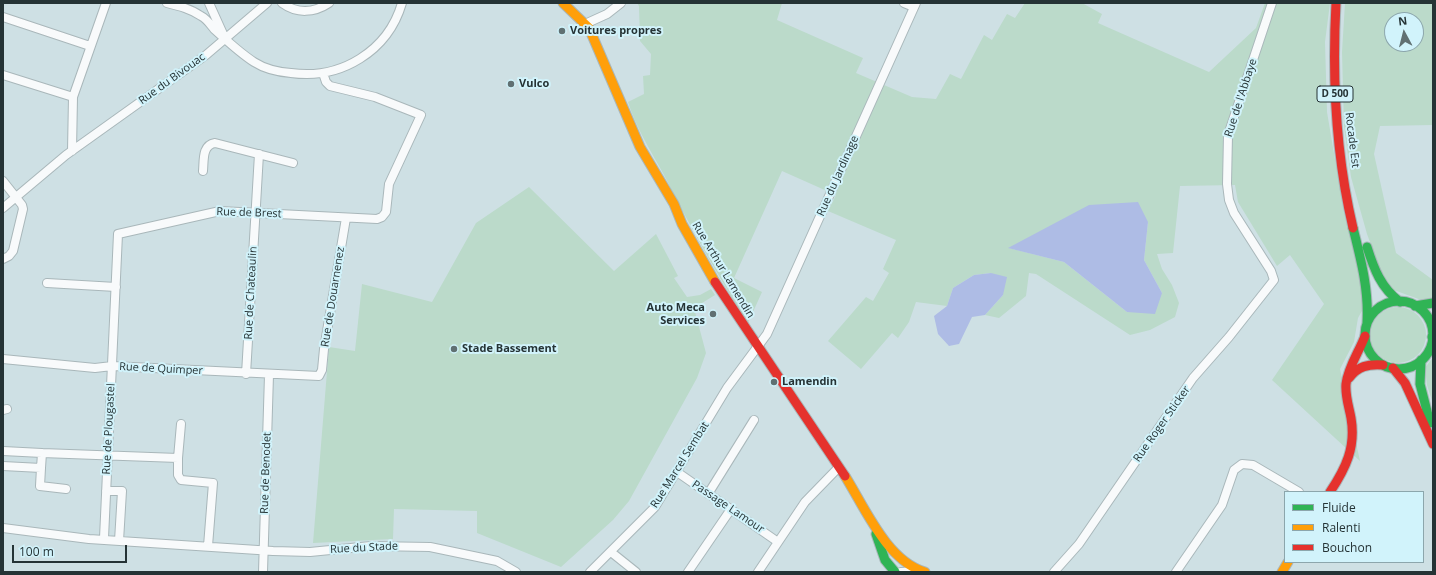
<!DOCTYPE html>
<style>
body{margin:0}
#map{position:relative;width:1436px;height:575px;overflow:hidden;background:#cee0e4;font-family:"Open Sans",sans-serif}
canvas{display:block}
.frame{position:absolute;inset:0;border:4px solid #253335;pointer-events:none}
.legend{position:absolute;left:1284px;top:491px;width:140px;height:72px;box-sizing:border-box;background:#d1f3fb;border:1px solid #8ca6ac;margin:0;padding:5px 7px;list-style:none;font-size:12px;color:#253335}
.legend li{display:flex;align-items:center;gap:8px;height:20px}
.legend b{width:20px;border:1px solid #8ca6ac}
.north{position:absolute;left:1384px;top:12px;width:40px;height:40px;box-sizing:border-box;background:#d1f3fb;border:1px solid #8ca6ac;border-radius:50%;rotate:353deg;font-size:11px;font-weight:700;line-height:16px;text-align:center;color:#253335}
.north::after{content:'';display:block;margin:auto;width:14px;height:18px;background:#607072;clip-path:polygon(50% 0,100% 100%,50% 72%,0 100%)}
.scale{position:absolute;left:12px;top:545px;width:115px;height:18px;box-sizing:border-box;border:2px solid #253335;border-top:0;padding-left:5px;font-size:12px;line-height:14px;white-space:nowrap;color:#253335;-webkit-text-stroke:3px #d1f3fb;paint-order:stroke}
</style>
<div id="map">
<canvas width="1436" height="575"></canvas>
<div class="frame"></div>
<ul class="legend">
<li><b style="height:5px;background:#30b455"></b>Fluide</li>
<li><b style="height:5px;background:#ff9f0a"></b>Ralenti</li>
<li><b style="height:5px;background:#e5322d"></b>Bouchon</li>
</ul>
<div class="north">N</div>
<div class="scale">100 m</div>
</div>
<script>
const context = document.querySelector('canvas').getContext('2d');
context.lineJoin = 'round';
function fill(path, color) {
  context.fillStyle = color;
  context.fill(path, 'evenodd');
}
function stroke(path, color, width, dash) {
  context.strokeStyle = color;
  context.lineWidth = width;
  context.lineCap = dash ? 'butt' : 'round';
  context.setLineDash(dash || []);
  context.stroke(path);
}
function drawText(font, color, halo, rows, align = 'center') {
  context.font = font + ' "Open Sans",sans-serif';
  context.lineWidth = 4;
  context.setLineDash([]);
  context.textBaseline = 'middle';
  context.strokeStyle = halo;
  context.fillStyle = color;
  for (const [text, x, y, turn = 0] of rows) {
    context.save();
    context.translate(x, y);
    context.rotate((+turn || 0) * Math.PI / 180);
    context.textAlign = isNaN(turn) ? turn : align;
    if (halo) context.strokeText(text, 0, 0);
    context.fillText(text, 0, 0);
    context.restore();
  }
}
fill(new Path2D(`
 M637,3H782L777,20L863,58L856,73L912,97L936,99L950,74L961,79L984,35L992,40L1007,14L1015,18L1025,3H1082L1102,14L1098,23L1209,72L1256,28L1265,3H1330L1325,42L1327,112L1344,213L1363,288V309L1358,318L1354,342L1340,369L1360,461L1272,380L1324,304L1290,255L1277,266L1238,202L1235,185L1180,186L1173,253L1157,254L1162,269L1172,285L1179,303L1175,317L1150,330L1130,335L1036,274L1029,273L1026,296L999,318L985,315L1003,295L991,273L974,275L953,288L947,306L916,302L909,322L898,338L892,333L861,369L828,341L866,297L873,301L889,273L883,269L896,240L828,211L836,195L782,171L734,278L762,292L748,323C717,275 690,226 664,175C651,151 636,128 628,102L644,94L643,76L650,75L651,54L640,41L639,6ZM1148,222L1144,260L1162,293L1127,312L1064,262L1009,248Z
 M1345,3H1433V125L1380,126L1374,154L1396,253L1433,280V312L1424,301L1391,289L1384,280L1367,234L1351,177L1344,126L1342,52ZM1392,20H1416V44H1392Z
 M529,187L614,271L656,234L678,276L674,278L687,297L700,295L711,289L715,295L694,308L706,353L697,378L629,501L613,520L561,567L477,533V511L394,509L393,539L313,543L329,347L355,351L362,284L432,302L476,223Z
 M1370 335a28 28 0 1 1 56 0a28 28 0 1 1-56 0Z
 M1433,357V404L1427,385L1425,368Z`), '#bbdaca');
fill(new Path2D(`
 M1138,202L1148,222L1144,260L1162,293L1155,314L1127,312L1064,262L1008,248L1089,205Z
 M991,273L1007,277L1003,295L985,315L972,317L959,344L949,346L938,334L934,316L947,306L953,288L974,275Z`), '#aebce5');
const street = new Path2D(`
 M167,3C179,6 191,9 201,16C207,19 210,24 214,29C226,40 240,53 254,62C265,69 278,72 291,73C341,80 388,51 402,3
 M209,3L223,34
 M282,3C297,14 314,13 329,3
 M904,3L914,7
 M3,17L90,46
 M585,24L607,14L621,3
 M3,75L73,97
 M72,151L73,97L106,3
 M203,171C204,160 202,145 215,143L293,163
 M3,181L22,205L23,209L13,251L9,256L3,259
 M3,208L66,155L206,55L267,3
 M47,283L116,287
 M3,359L95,368L112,366L319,376L322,370L324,349L346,218
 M246,374L259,154
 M3,410L7,409
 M3,451L42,453
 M178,458L181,424
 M3,466L41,468L42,453L178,458V475L181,480L213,483L208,546
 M41,468L40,486L66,489
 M677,472L778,542
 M106,491H122L119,541
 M708,494L754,420
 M3,528L89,539L273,551L310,552L371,546L430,547L497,561L516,572
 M104,538L118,234L220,211L377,219L382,217L386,212L389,184L421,115L375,97L330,86L326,82L323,73
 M611,552L636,572
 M263,572L269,375
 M590,572L655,507L727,388L767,334L916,3
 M688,572L731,509
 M758,572L805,502L839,467
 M901,572L918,571
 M1054,572L1079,544L1193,378L1229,337L1274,280L1271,271L1234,213L1229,200L1227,184L1228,135L1272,3
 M1176,572L1222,505L1234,470L1242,464L1253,465L1299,492`);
const fast = new Path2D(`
 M1353,228C1361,260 1369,290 1367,323
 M1367,247C1374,269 1381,288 1400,302
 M1365 335a34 34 0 1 1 68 0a34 34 0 1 1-68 0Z
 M1415,306L1433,303
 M1432,337L1433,334
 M1421,360L1420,384L1430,423
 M876,534L885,560L895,572`);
const slow = new Path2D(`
 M563,3L589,28L640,147L674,204L682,224L715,282
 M845,476C865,508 887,561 925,572
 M1282,572L1288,562`);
const jam = new Path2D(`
 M1336,3C1332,77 1336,156 1353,228
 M715,282L845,476
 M1393,368L1405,383L1433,444
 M1349,378C1358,366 1368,364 1383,365
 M1330,492C1346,468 1356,447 1351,418C1349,407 1345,396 1346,384C1348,367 1359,352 1365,336`);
stroke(street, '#a9b7ba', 10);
stroke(fast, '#a9b7ba', 11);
stroke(slow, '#a9b7ba', 11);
stroke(jam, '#a9b7ba', 11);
stroke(street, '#f8fafb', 8);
stroke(fast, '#30b455', 9);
stroke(slow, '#ff9f0a', 9);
stroke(jam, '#e5322d', 9);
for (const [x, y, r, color] of [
 [562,31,4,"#607072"],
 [511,84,4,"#607072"],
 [713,314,4,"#607072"],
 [454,349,4,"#607072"],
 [774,382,4,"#607072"]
]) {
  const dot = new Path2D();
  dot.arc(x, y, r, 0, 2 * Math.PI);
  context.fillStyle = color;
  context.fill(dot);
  stroke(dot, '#d1f3fb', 1.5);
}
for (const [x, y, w] of [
 [1335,94,36]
]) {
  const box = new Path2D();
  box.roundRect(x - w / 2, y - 8, w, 16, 3);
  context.fillStyle = '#d1f3fb';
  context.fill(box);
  stroke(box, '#253335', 1);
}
drawText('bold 10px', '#253335', null, [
 ["D 500",1335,94]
]);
drawText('bold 11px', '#253335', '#d1f3fb', [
 ["Voitures propres",570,31],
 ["Vulco",519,84],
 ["Auto Meca",705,308,"right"],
 ["Services",705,321,"right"],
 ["Stade Bassement",462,349],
 ["Lamendin",782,382]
], 'left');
drawText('11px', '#253335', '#d1f3fb', [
 ["Rue du Bivouac",172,79,-36],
 ["Rue de l'Abbaye",1241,98,-72],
 ["Rocade Est",1352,140,83],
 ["Rue du Jardinage",838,176,-66],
 ["Rue de Brest",249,213,2],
 ["Rue Arthur Lamendin",723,270,59],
 ["Rue de Chateaulin",251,293,-87],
 ["Rue de Douarnenez",333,297,-81],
 ["Rue de Quimper",161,369,3],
 ["Rue Roger Sticker",1162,424,-55],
 ["Rue de Plougastel",109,429,-87],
 ["Rue Marcel Sembat",680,465,-58],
 ["Rue de Benodet",266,473,-88],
 ["Passage Lamour",728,507,34],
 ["Rue du Stade",364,548,-3]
]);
</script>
